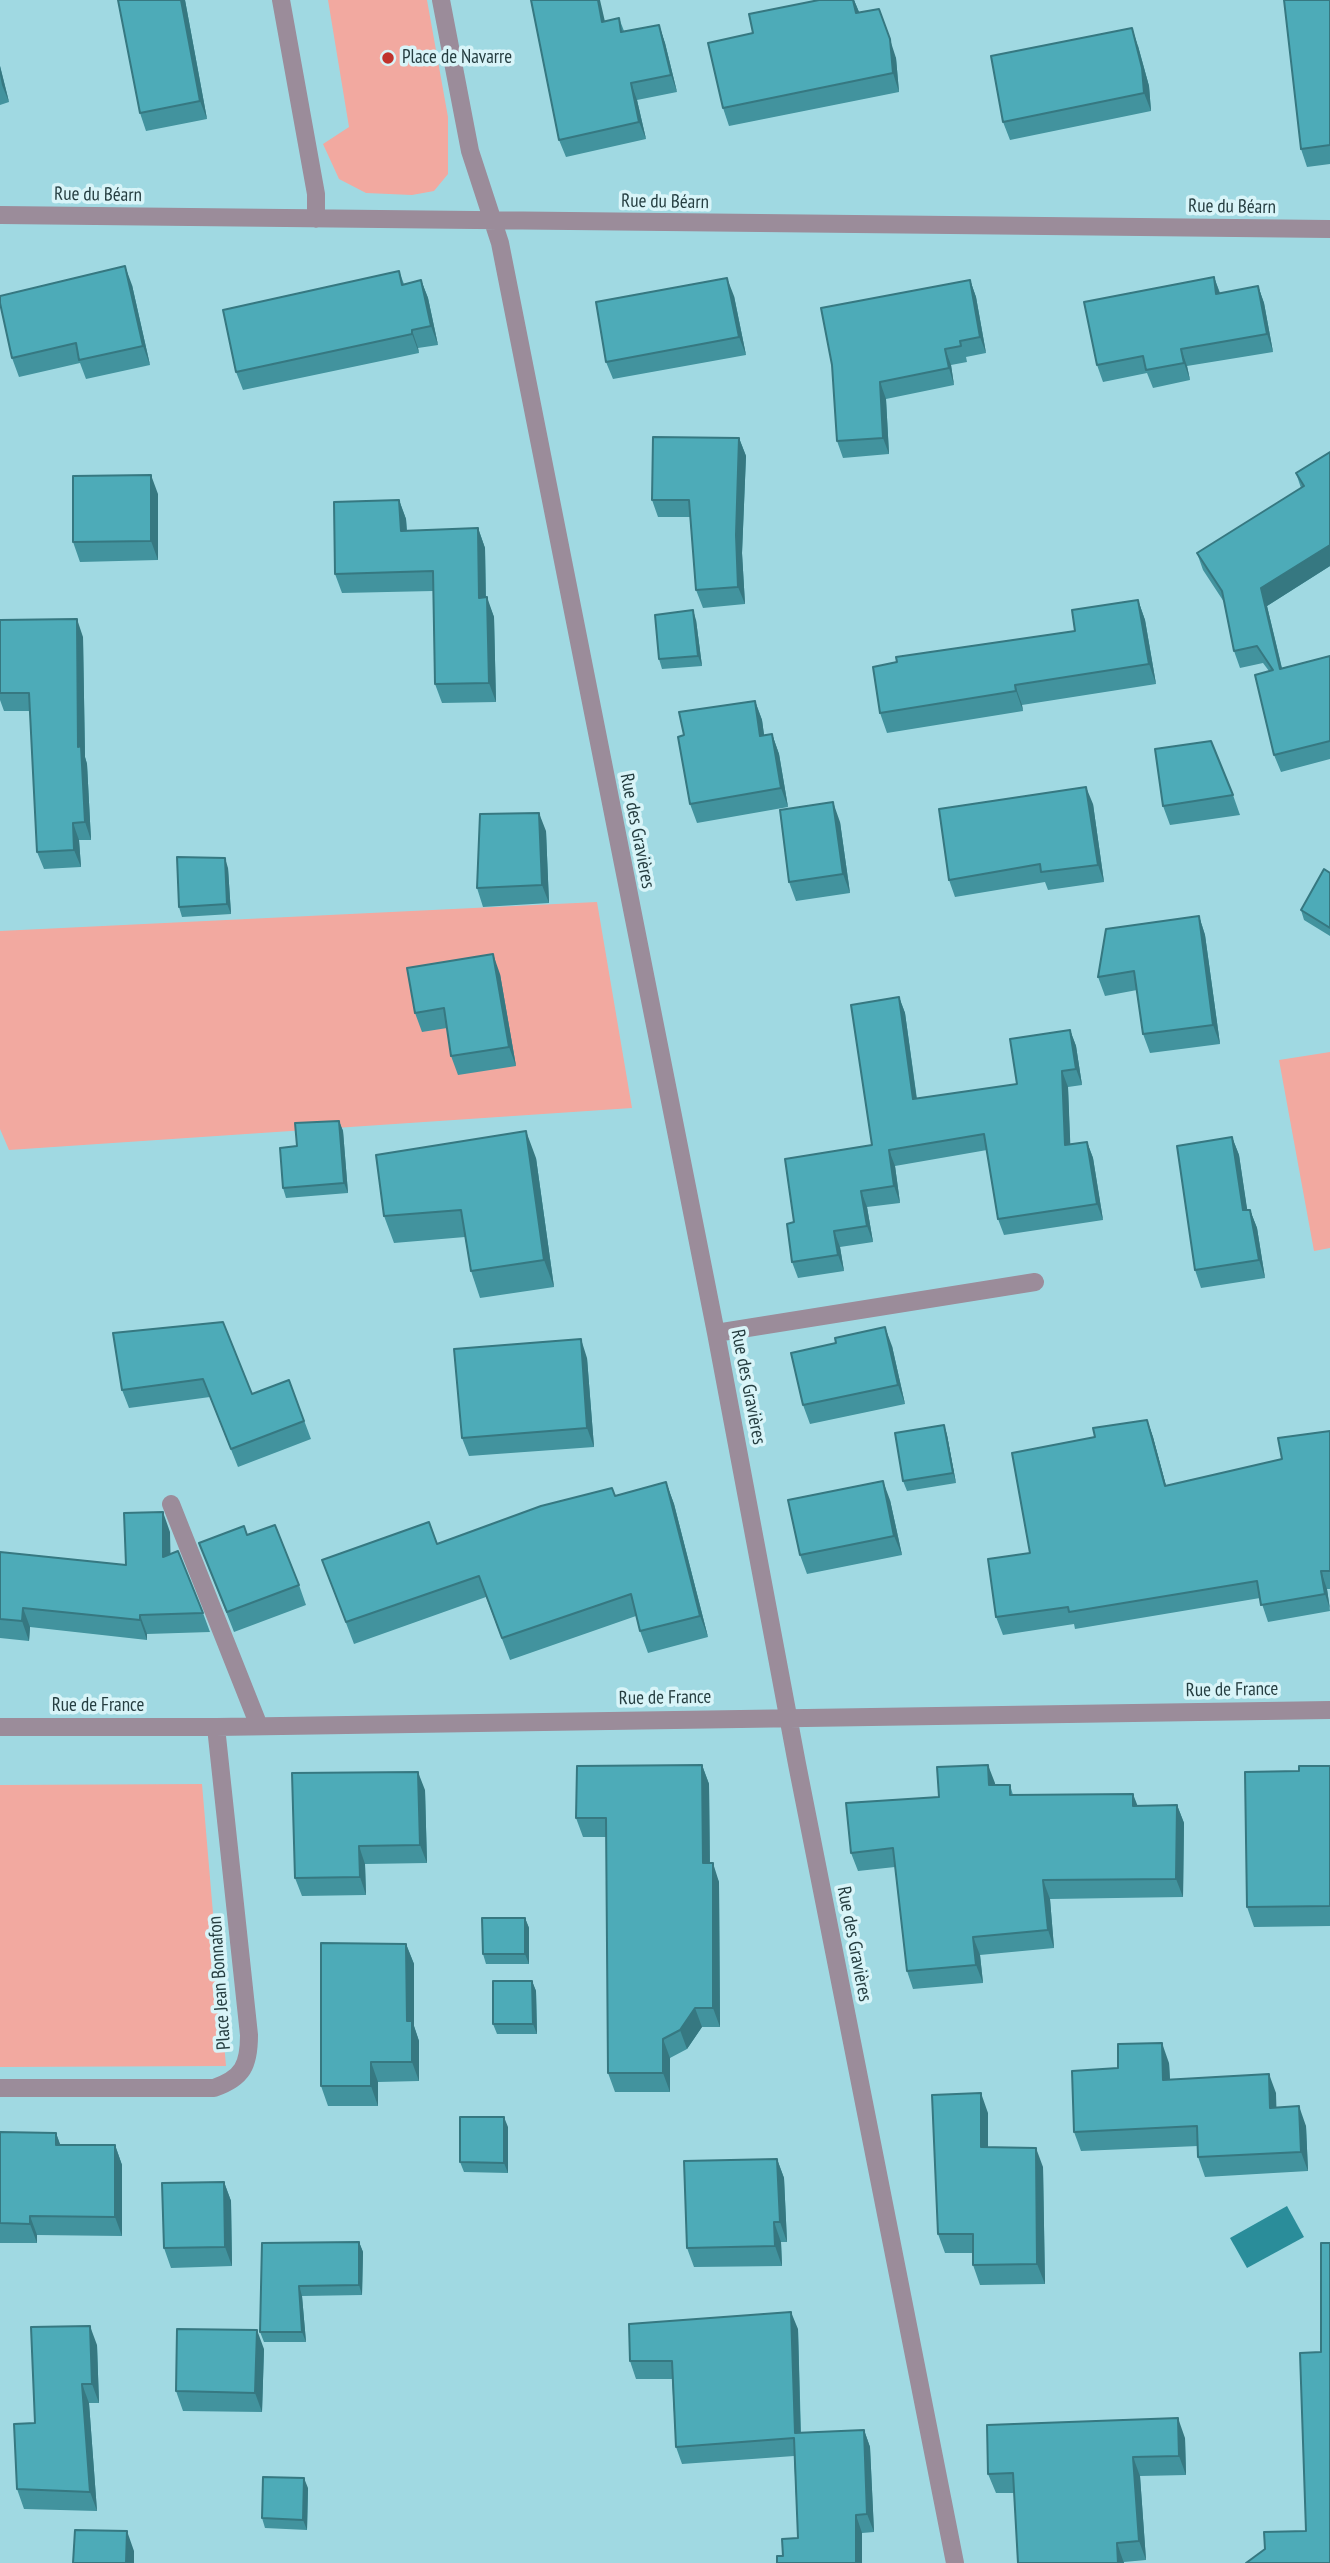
<!DOCTYPE html>
<meta charset="utf-8">
<style>
body{margin:0}
canvas{display:block;background:#a0d9e2}
</style>
<canvas width="1330" height="2563"></canvas>
<script>
const context = document.querySelector('canvas').getContext('2d');
context.lineJoin = 'round';
function fill(path, color) {
  context.fillStyle = color;
  context.fill(path, 'evenodd');
}
function stroke(path, color, width, dash) {
  context.strokeStyle = color;
  context.lineWidth = width;
  context.lineCap = dash ? 'butt' : 'round';
  context.setLineDash(dash || []);
  context.stroke(path);
}
function drawText(font, color, halo, rows, align = 'center') {
  context.font = font + ' "PT Sans Narrow",sans-serif';
  context.lineWidth = 7;
  context.setLineDash([]);
  context.textBaseline = 'middle';
  context.strokeStyle = halo;
  context.fillStyle = color;
  for (const [text, x, y, turn = 0] of rows) {
    context.save();
    context.translate(x, y);
    context.rotate((+turn || 0) * Math.PI / 180);
    context.textAlign = isNaN(turn) ? turn : align;
    if (halo) context.strokeText(text, 0, 0);
    context.fillText(text, 0, 0);
    context.restore();
  }
}
fill(new Path2D(`
 M328,0H427L448,117V174L434,191L412,195L366,193L339,179L323,144L349,127Z
 M597,902L632,1108L9,1150L0,1129V931Z
 M1330,1052V1248L1314,1251L1279,1060Z
 M202,1784L226,2066L0,2067V1785Z`), '#f2a9a0');
fill(new Path2D(`
 M1287,2206L1304,2237L1247,2268L1230,2238Z`), '#2a8d9a');
stroke(new Path2D(`
 M281,0L316,194V219
 M441,0L470,151L500,243L716,1333L797,1764L955,2563
 M0,215L1330,229
 M716,1333L1035,1282
 M171,1504L259,1726
 M0,1727H216L1330,1710
 M0,2088H214C243,2078 249,2065 249,2035L216,1727`), '#9b8c9a', 18);
fill(new Path2D(`
 M118,0H185L207,119L146,131L140,113Z
 M819,0H854L859,12L896,58L899,92L729,126L723,108L753,33Z
 M1330,0V164L1307,167L1301,149Z
 M619,18L624,31L659,25L665,43L677,92L637,100L646,139L566,157L559,140L605,21Z
 M1138,46L1149,86L1151,111L1010,140L1003,122Z
 M0,66L9,102L0,105Z
 M399,271L404,284L421,280L428,298L438,345L418,348L419,353L243,390L236,372Z
 M1214,277L1220,293L1258,286L1264,303L1273,352L1187,366L1190,380L1153,388L1147,373L1103,382L1097,365Z
 M970,280L976,297L986,353L966,357L967,362L951,365L954,385L886,399L889,454L843,458L837,441L832,365Z
 M132,285L150,365L86,379L80,363L19,377L12,358Z
 M734,296L746,355L613,379L606,362Z
 M739,438L746,456L742,553L745,604L703,608L696,590L690,517H658L652,500Z
 M1330,452V566L1267,606L1282,668L1330,656V759L1281,772L1274,755L1269,671L1263,663L1240,668L1234,651L1224,602L1203,570L1197,553L1301,488L1296,473Z
 M158,494V560L80,562L73,542Z
 M399,500L406,519L407,531L478,528L485,548L486,597L494,617L496,702L442,703L435,684L433,591L342,593L335,574Z
 M1138,600L1145,620L1156,684L1022,705L1023,711L887,733L880,713L1075,631Z
 M0,620L83,637L85,757L87,764L91,840H79L81,867L44,869L37,852L30,711H4L0,700Z
 M696,620L702,666L662,669L659,659Z
 M755,701L762,720L764,735L772,734L779,754L788,807L697,823L690,804L684,735Z
 M1233,795L1240,815L1170,825L1163,806Z
 M1093,804L1104,882L1048,890L1045,882L955,897L949,880Z
 M840,822L850,893L796,901L789,882Z
 M546,831L549,903L483,907L477,888Z
 M228,868L231,914L182,917L179,907Z
 M1330,873V936L1304,920L1301,910Z
 M1199,916L1205,935L1220,1044L1150,1053L1143,1034L1137,990L1105,996L1098,977Z
 M500,974L516,1066L458,1075L451,1056L447,1028L422,1032L415,1013Z
 M899,997L905,1013L917,1099L1017,1084L1070,1030L1076,1046L1082,1085L1068,1087L1070,1144L1087,1142L1093,1158L1103,1220L1004,1235L998,1219L987,1150L895,1166L900,1203L867,1207L873,1242L840,1247L844,1271L798,1278L792,1262L794,1222L872,1145Z
 M339,1121L343,1131L348,1193L286,1198L283,1188L297,1146Z
 M1232,1137L1239,1155L1247,1210H1250L1257,1228L1265,1278L1201,1288L1195,1270Z
 M536,1158L554,1287L480,1298L471,1271L465,1237L394,1243L384,1216Z
 M113,1333L252,1394L289,1380L311,1439L238,1467L210,1397L129,1408L122,1390Z
 M892,1346L905,1404L810,1424L803,1405Z
 M587,1358L594,1447L469,1456L462,1438Z
 M1147,1420L1153,1437L1166,1486L1282,1459L1330,1431V1589H1327L1330,1611L1268,1622L1260,1598L1075,1629L1074,1624L1003,1635L996,1617L1030,1553L1095,1437Z
 M944,1425L947,1435L956,1483L907,1491L903,1481Z
 M666,1482L674,1504L708,1637L648,1653L640,1631L636,1616L510,1660L486,1597L354,1644L322,1560L437,1544Z
 M890,1500L902,1555L807,1574L800,1555Z
 M170,1532V1554L203,1613L210,1632L147,1634V1640L30,1627L29,1641L0,1638V1552L126,1565Z
 M247,1535L299,1585L306,1605L234,1632L199,1543Z
 M702,1765L709,1784L710,1863L719,1882L720,2027H702L687,2049L670,2058V2092H615L608,2073L606,1837H583L576,1818Z
 M1330,1766V1926L1254,1927L1247,1907L1299,1771Z
 M995,1783V1785H1010L1013,1795L1137,1806L1177,1805L1184,1823L1183,1897L1050,1899L1054,1948L980,1955L983,1983L913,1989L907,1971L895,1867L858,1871L851,1853L939,1797Z
 M425,1790L427,1863L365,1864L366,1895L302,1896L295,1878Z
 M525,1918L529,1928V1964H486L483,1954Z
 M406,1944L414,1964V2026L419,2041V2081L378,2082V2106H328L321,2086Z
 M532,1981L536,1991L537,2034H497L493,2024Z
 M1169,2063L1170,2079L1276,2093V2108L1306,2126L1308,2171L1205,2177L1198,2157V2146L1081,2151L1074,2132L1118,2068Z
 M988,2113V2147L1043,2167L1045,2284L980,2285L973,2265V2253H945L938,2234Z
 M508,2127V2173L464,2172L460,2162Z
 M0,2132L56,2133L60,2145H115L122,2165V2236L37,2235V2243H0Z
 M777,2159L784,2178L787,2242H781L782,2266L694,2267L687,2248Z
 M224,2182L231,2201L232,2266L171,2268L164,2248Z
 M359,2242L363,2252L362,2295L302,2296L306,2342H264L260,2332L262,2243Z
 M798,2329L801,2433L864,2430L870,2447L874,2532L862,2533L783,2556L798,2538L794,2456L682,2464L676,2447L672,2379H636L630,2361Z
 M97,2345L99,2403H89L97,2511L24,2509L17,2489L35,2423Z
 M264,2349L262,2412L183,2411L176,2391Z
 M1185,2438L1186,2475L1140,2476L1146,2560L1124,2562V2563H1018L1014,2493H996L988,2474Z
 M308,2488L307,2530L265,2528L262,2518Z`), '#42939e');
fill(new Path2D(`
 M181,0H185L207,119L200,101Z
 M598,0H600L609,39L602,22Z
 M853,0H854L859,12L862,31L856,13Z
 M659,25L665,43L677,92L671,75Z
 M886,27L896,58L899,92L893,73Z
 M1132,28L1138,46L1149,86L1151,111L1144,93Z
 M0,66L9,102L2,85L0,75Z
 M631,83L637,100L646,139L639,122Z
 M125,266L132,285L150,365L143,346Z
 M1214,277L1220,294H1216Z
 M727,278L734,296L746,355L739,337Z
 M421,280L428,298L438,345L431,326Z
 M970,280L976,297L986,353L980,337Z
 M1258,286L1264,303L1273,352L1267,334Z
 M412,330L418,348L419,353L412,334Z
 M945,349L951,365L954,385L949,368Z
 M1181,349L1187,366L1190,380L1184,363Z
 M880,382L886,399L889,454L883,438Z
 M739,438L746,456L742,553L745,604L738,587L736,535Z
 M151,475L158,494V560L151,541Z
 M399,500L406,519L408,551L401,531Z
 M478,528L485,548L486,617L479,598Z
 M1330,545V566L1267,606L1286,686L1280,669L1261,588Z
 M487,597L494,617L496,702L489,683Z
 M1138,600L1145,620L1156,684L1149,664Z
 M693,610L696,620L702,666L698,656Z
 M77,619L83,637L85,757L87,764L91,840L85,822L78,747Z
 M1015,685L1022,705L1023,711L1016,691Z
 M755,701L762,720L767,756L760,736Z
 M772,734L779,754L788,807L781,788Z
 M1086,787L1093,804L1104,882L1098,865Z
 M833,802L840,822L850,893L843,874Z
 M539,813L546,831L549,903L542,885Z
 M73,823L79,840L81,867L74,850Z
 M225,858L228,868L231,914L227,904Z
 M1199,916L1205,935L1220,1044L1213,1025Z
 M493,954L500,974L516,1066L509,1047Z
 M899,997L905,1013L919,1116L913,1099Z
 M1070,1030L1076,1046L1082,1085L1076,1069Z
 M1062,1071L1068,1087L1071,1161L1065,1145Z
 M339,1121L343,1131L348,1193L344,1183Z
 M526,1131L536,1158L554,1287L544,1260Z
 M1232,1137L1239,1155L1250,1228L1243,1210Z
 M1087,1142L1093,1158L1103,1220L1097,1204Z
 M889,1150L895,1166L900,1203L894,1186Z
 M861,1191L867,1207L873,1242L867,1226Z
 M1250,1210L1257,1228L1265,1278L1259,1260Z
 M834,1231L840,1247L844,1271L838,1255Z
 M885,1327L892,1346L905,1404L898,1385Z
 M581,1339L587,1358L594,1447L587,1428Z
 M1147,1420L1153,1437L1171,1504L1165,1486Z
 M944,1425L947,1435L956,1483L953,1473Z
 M883,1481L890,1500L902,1555L894,1536Z
 M666,1482L674,1504L708,1637L700,1616Z
 M163,1512L170,1532L171,1576L163,1557Z
 M1321,1571L1327,1589L1330,1609L1325,1594Z
 M23,1608L30,1627L29,1641L22,1621Z
 M140,1615L147,1634V1640L140,1620Z
 M702,1765L709,1784L710,1882L703,1863Z
 M988,1765L995,1783L996,1803L989,1785Z
 M418,1772L425,1790L427,1863L420,1845Z
 M1133,1794L1140,1812L1133,1806Z
 M1177,1805L1184,1823L1183,1897L1176,1879Z
 M359,1846L365,1864L366,1895L360,1877Z
 M713,1863L719,1882L720,2027L713,2008Z
 M1043,1880L1050,1899L1054,1948L1048,1930Z
 M525,1918L529,1928V1964L525,1954Z
 M973,1937L980,1955L983,1983L976,1965Z
 M406,1944L414,1964V2026L419,2041V2081L412,2062L407,2021Z
 M532,1981L536,1991L537,2034L533,2024Z
 M695,2008L702,2027L687,2049L680,2030Z
 M663,2039L670,2058V2092L663,2073Z
 M1162,2043L1169,2063L1171,2099L1163,2080Z
 M371,2062L378,2082V2106L371,2086Z
 M1269,2074L1276,2093L1277,2128L1270,2108Z
 M981,2093L988,2113V2166L981,2147Z
 M1299,2106L1306,2126L1308,2171L1301,2152Z
 M504,2117L508,2127V2173L504,2163Z
 M56,2133L63,2152L56,2145Z
 M115,2145L122,2165V2236L115,2217Z
 M1036,2148L1043,2167L1045,2284L1037,2264Z
 M777,2159L784,2178L787,2242L780,2222Z
 M224,2182L231,2201L232,2266L225,2247Z
 M30,2216L37,2235V2243L30,2224Z
 M774,2222L781,2242L782,2266L775,2246Z
 M359,2242L363,2252L362,2295L359,2285Z
 M299,2286L302,2296L306,2342L302,2332Z
 M791,2312L798,2329L801,2451L795,2433Z
 M90,2326L97,2345L99,2403L92,2384Z
 M257,2330L264,2349L262,2412L255,2393Z
 M82,2384L89,2403L97,2511L90,2492Z
 M1178,2418L1185,2438L1186,2475L1179,2456Z
 M864,2430L870,2447L874,2532L867,2514Z
 M1133,2457L1140,2476L1146,2560L1139,2541Z
 M304,2478L308,2488L307,2530L303,2520Z
 M856,2515L862,2533V2563H856Z
 M127,2531L134,2551V2563H126Z
 M1117,2543L1124,2563H1118Z`), '#367881');
const building = new Path2D(`
 M118,0H181L200,101L140,113Z
 M531,0H598L602,22L619,18L621,32L659,25L671,75L631,83L639,122L559,140Z
 M819,0H853L856,13L879,9L890,39L893,73L723,108L708,43L753,33L749,14Z
 M1284,0H1330V145L1301,149Z
 M1132,28L1142,68L1144,93L1003,122L991,56Z
 M125,266L143,346L79,360L76,343L12,358L0,303V296Z
 M399,271L402,285L421,280L431,326L412,330V334L236,372L223,310Z
 M1214,277L1216,294L1258,286L1267,334L1181,349L1184,363L1146,370L1143,356L1097,365L1084,302Z
 M727,278L739,337L606,362L596,302Z
 M970,280L980,337L960,341L961,346L945,349L949,368L880,382L883,438L837,441L832,365L821,308Z
 M653,437L739,438L736,535L738,587L696,590L689,500H652Z
 M1330,452V545L1261,588L1280,669L1330,656V741L1274,755L1255,675L1273,670L1257,646L1234,651L1222,591L1197,553L1304,486L1296,473Z
 M151,475V541L73,542V476Z
 M399,500L401,531L478,528L479,598L487,597L489,683L435,684L433,571L335,574L334,502Z
 M1138,600L1149,664L1015,685L1016,691L880,713L873,667L897,662L896,657L1075,631L1072,610Z
 M693,610L698,656L659,659L655,615Z
 M77,619L78,747L81,746L85,822L73,823L74,850L37,852L29,693H0V620Z
 M755,701L760,736L772,734L781,788L690,804L678,737L684,735L679,712Z
 M1211,741L1233,795L1163,806L1155,749Z
 M1086,787L1098,865L1041,872L1040,864L949,880L939,809Z
 M833,802L843,874L789,882L780,810Z
 M539,813L542,885L477,888L480,814Z
 M177,857L225,858L227,904L179,907Z
 M1324,869L1330,873V928L1301,910Z
 M1199,916L1213,1025L1143,1034L1134,971L1098,977L1106,929Z
 M493,954L509,1047L451,1056L444,1008L415,1013L407,968Z
 M899,997L913,1099L1017,1084L1010,1039L1070,1030L1076,1069L1062,1071L1065,1145L1087,1142L1097,1204L998,1219L984,1134L889,1150L894,1186L861,1191L867,1226L834,1231L838,1255L792,1262L787,1224L794,1222L785,1159L872,1145L851,1005Z
 M339,1121L344,1183L283,1188L280,1148L297,1146L295,1123Z
 M526,1131L544,1260L471,1271L461,1210L384,1216L376,1155Z
 M1232,1137L1243,1210H1250L1259,1260L1195,1270L1177,1146Z
 M223,1322L252,1394L289,1380L304,1421L231,1449L203,1379L122,1390L113,1333Z
 M885,1327L898,1385L803,1405L791,1353L836,1343L835,1338Z
 M581,1339L587,1428L462,1438L454,1349Z
 M1147,1420L1165,1486L1282,1459L1278,1438L1330,1431V1571H1321L1325,1594L1261,1605L1257,1581L1069,1612L1068,1607L996,1617L988,1559L1030,1553L1012,1453L1095,1437L1093,1428Z
 M944,1425L953,1473L903,1481L895,1433Z
 M883,1481L894,1536L800,1555L788,1500Z
 M666,1482L700,1616L640,1631L631,1594L502,1638L479,1576L346,1622L322,1560L429,1522L437,1544L541,1506L612,1488L615,1496Z
 M163,1512V1557L178,1551L203,1613L140,1615V1620L23,1608L22,1621L0,1619V1552L126,1565L124,1513Z
 M275,1525L299,1585L227,1612L199,1543L244,1526L247,1535Z
 M702,1765L703,1863H713V2008H695L680,2030L663,2039V2073H608L606,1818H576L577,1766Z
 M988,1765L989,1785H1010V1795L1133,1794V1806L1177,1805L1176,1879L1043,1880L1048,1930L973,1937L976,1965L907,1971L893,1848L851,1853L846,1803L939,1797L937,1767Z
 M1299,1766H1330V1906L1247,1907L1245,1772L1299,1771Z
 M418,1772L420,1845L359,1846L360,1877L295,1878L292,1773Z
 M482,1918H525V1954H483Z
 M321,1943L406,1944L407,2021H412V2062H371V2086H321Z
 M493,1981H532L533,2024H493Z
 M1162,2043L1163,2080L1269,2074L1270,2108L1299,2106L1301,2152L1198,2157L1197,2126L1074,2132L1072,2071L1118,2068V2044Z
 M981,2093V2147L1036,2148L1037,2264L973,2265V2234H938L932,2095Z
 M460,2117H504V2163L460,2162Z
 M0,2132L56,2133V2145H115V2217L30,2216V2224L0,2223Z
 M777,2159L780,2222H774L775,2246L687,2248L684,2161Z
 M224,2182L225,2247L164,2248L162,2183Z
 M359,2242V2285L299,2286L302,2332H260L262,2243Z
 M1321,2243H1330V2563H1246L1265,2549L1264,2532L1306,2531L1300,2353L1321,2352Z
 M791,2312L795,2433L864,2430L867,2514L856,2515V2563H777V2556H783L782,2539L798,2538L794,2438L676,2447L672,2361H630L629,2324Z
 M90,2326L92,2384H82L90,2492L17,2489L14,2424L35,2423L31,2327Z
 M177,2329L257,2330L255,2393L176,2391Z
 M1178,2418L1179,2456L1133,2457L1139,2541L1117,2543L1118,2563H1018L1013,2473L988,2474L987,2425Z
 M263,2477L304,2478L303,2520L262,2518Z
 M75,2530L127,2531L126,2563H73Z`);
fill(building, '#4dabb8');
stroke(building, '#367881', 2);
for (const [x, y, r, color] of [
 [388,58,7,"#c0322c"]
]) {
  const dot = new Path2D();
  dot.arc(x, y, r, 0, 2 * Math.PI);
  context.fillStyle = color;
  context.fill(dot);
  stroke(dot, '#d8f4f8', 2.5);
}
drawText('19px', '#263e41', '#d8f4f8', [
 ["Place de Navarre",402,58]
], 'left');
drawText('19px', '#263e41', '#d8f4f8', [
 ["Rue du Béarn",98,195,1],
 ["Rue du Béarn",665,202,1],
 ["Rue du Béarn",1232,207,1],
 ["Rue des Gravières",637,831,79],
 ["Rue des Gravières",748,1387,79],
 ["Rue de France",1232,1690,-1],
 ["Rue de France",665,1698,-1],
 ["Rue de France",98,1706],
 ["Rue des Gravières",854,1944,79],
 ["Place Jean Bonnafon",220,1983,-94]
]);
</script>
